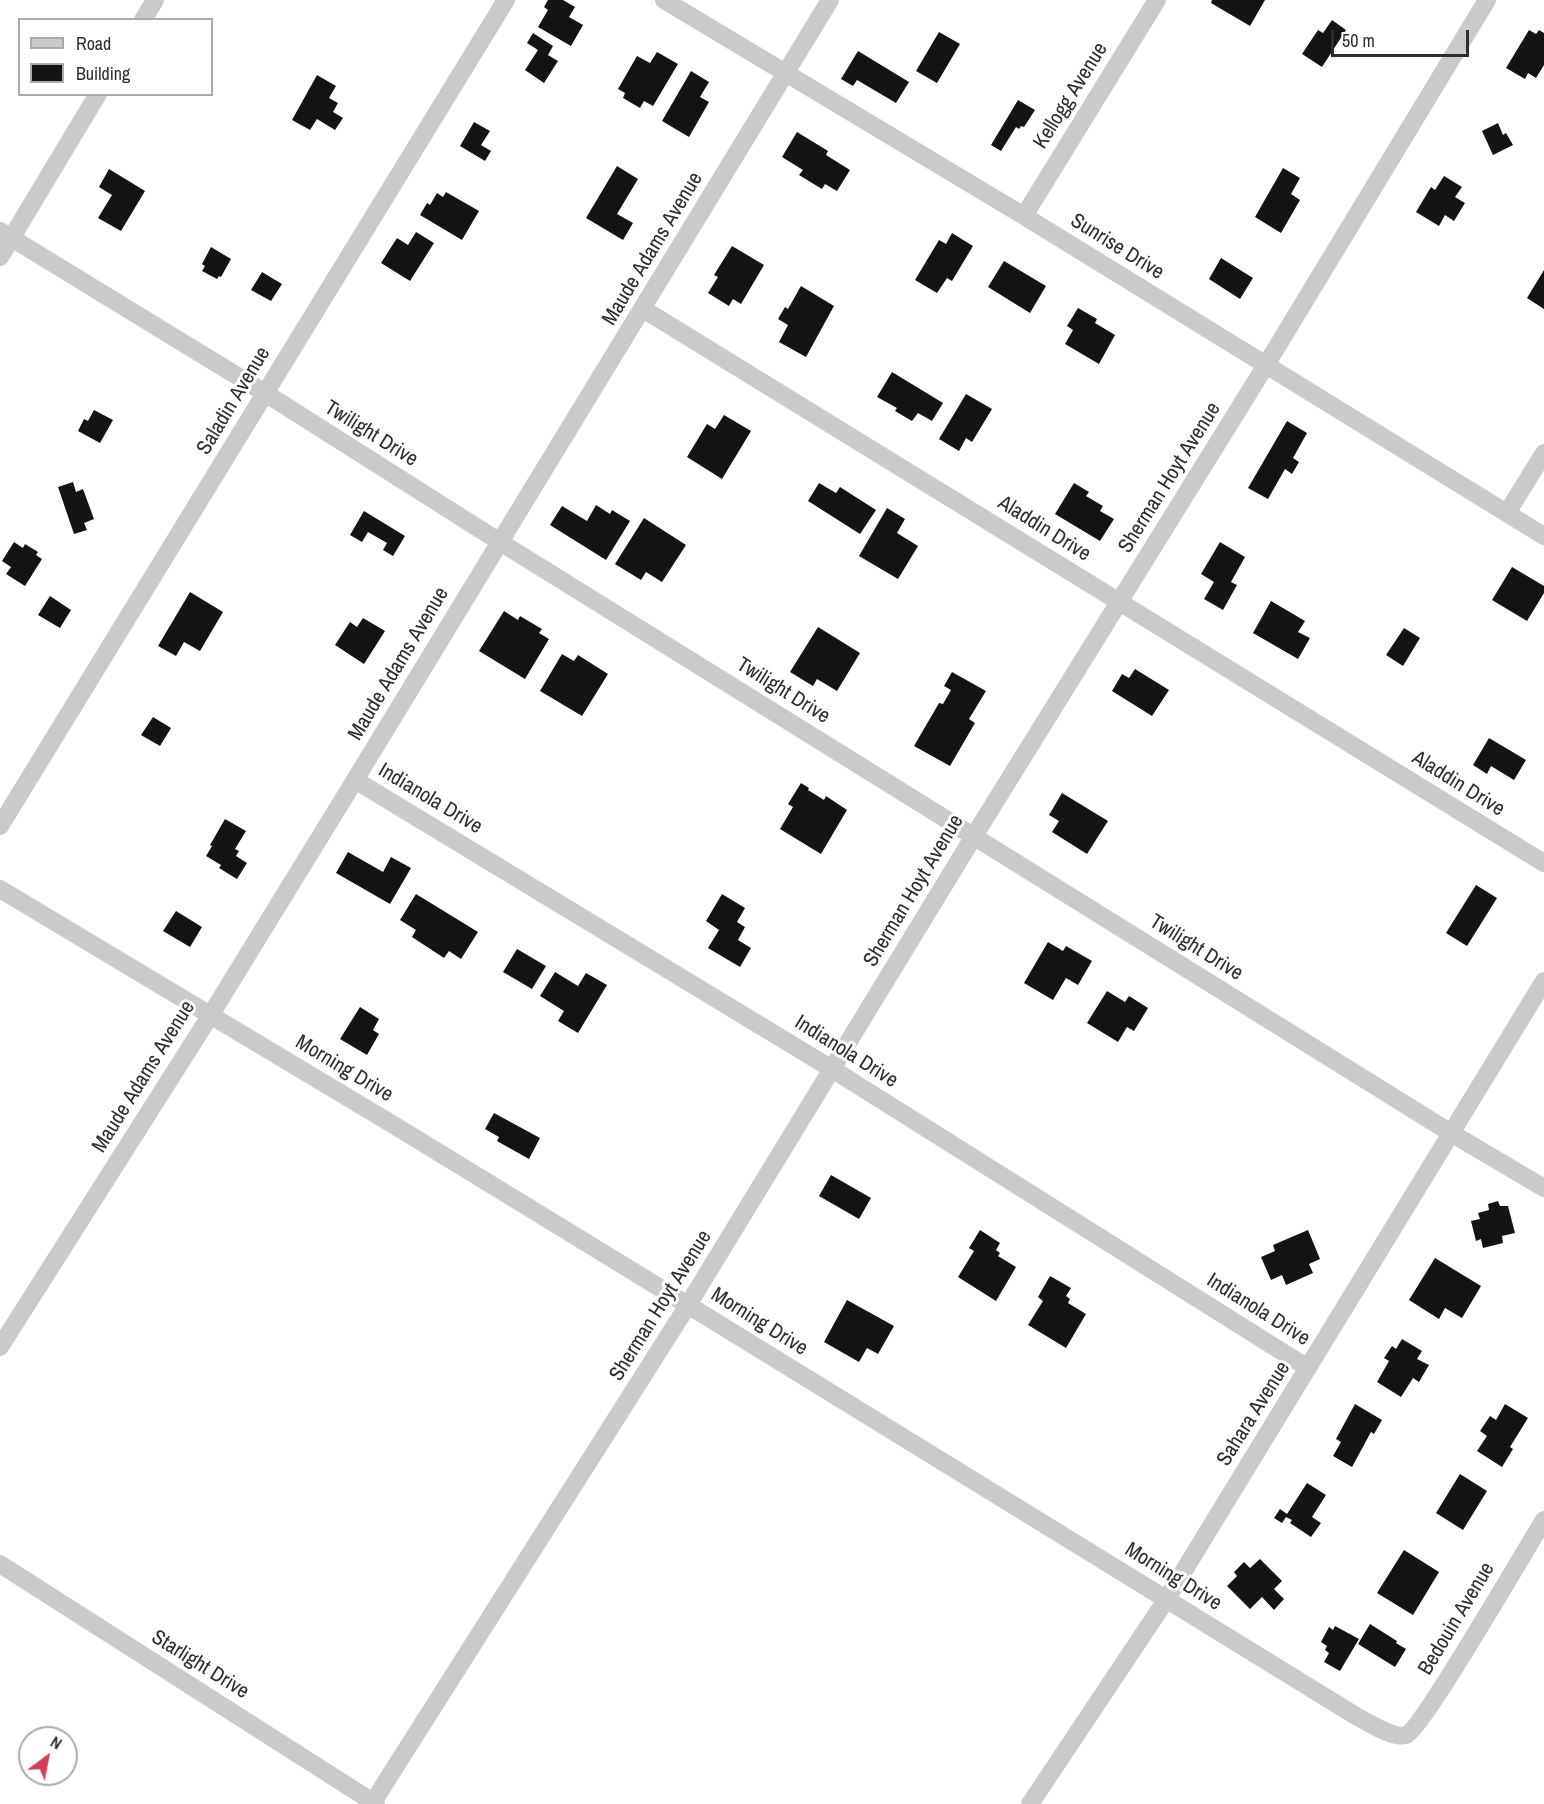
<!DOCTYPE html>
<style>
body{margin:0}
#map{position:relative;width:1544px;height:1804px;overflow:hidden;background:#fff;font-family:"Archivo Narrow",sans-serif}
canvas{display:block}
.legend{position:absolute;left:18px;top:18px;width:195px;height:78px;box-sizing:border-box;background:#fff;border:2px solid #ababab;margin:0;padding:8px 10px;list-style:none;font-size:18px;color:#2d2d2d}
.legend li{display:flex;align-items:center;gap:12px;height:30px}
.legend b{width:30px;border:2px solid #ababab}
.north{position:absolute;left:18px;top:1726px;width:60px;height:60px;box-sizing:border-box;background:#fff;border:2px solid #ababab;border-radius:50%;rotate:32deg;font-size:16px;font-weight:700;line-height:24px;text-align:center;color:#2d2d2d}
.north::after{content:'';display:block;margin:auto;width:21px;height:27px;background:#d53e55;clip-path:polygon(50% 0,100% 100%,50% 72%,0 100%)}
.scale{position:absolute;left:1331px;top:30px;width:138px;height:27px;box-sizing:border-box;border:3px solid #2d2d2d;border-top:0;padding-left:8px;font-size:18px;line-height:21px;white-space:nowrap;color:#2d2d2d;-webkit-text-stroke:4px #fff;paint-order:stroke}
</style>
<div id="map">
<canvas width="1544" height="1804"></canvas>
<ul class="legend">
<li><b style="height:8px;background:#cacaca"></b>Road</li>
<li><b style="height:16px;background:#141414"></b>Building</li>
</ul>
<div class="north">N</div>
<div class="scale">50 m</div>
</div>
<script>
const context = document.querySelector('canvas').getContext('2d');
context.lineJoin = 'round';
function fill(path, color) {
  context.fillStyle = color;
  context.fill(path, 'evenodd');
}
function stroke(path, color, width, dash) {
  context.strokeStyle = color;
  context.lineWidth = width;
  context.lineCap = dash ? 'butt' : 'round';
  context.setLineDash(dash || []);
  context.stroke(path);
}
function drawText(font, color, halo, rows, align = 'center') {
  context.font = font + ' "Archivo Narrow",sans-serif';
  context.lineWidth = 6;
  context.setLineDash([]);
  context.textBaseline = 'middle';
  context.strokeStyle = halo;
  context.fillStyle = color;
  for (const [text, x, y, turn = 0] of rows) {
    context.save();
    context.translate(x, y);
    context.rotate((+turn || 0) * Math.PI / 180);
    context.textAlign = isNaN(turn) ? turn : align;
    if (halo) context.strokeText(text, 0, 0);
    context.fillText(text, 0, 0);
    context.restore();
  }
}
fill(new Path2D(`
 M548,0H563L575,7L569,17L583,25L571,46L538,27L548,10L544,7Z
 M1212,0H1265L1250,26L1211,3Z
 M1332,20L1346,30L1322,67L1302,54L1318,30L1323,33Z
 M1529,30L1536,34L1539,30L1544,33V65L1536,78L1528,73L1525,79L1506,68Z
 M939,32L960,44L937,83L916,71Z
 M533,33L553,46L548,55L558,61L544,83L525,70L538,50L527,43Z
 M858,51L909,82L896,103L857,80L853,86L841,79Z
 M657,52L678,64L653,106L644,101L640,108L623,98L625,93L618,89L637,56L650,63Z
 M691,71L709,82L700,97L709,102L689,137L662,121Z
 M317,75L336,86L329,98L338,103L333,112L343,118L335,130L317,119L310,130L292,120Z
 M1018,100L1035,110L1024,127L1021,126L1019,129L1016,127L1001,151L991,145Z
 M474,122L490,131L481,145L491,151L485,161L460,146Z
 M1498,123L1503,135L1506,133L1513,145L1493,155L1482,131Z
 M797,132L828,151L826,155L850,170L837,191L825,184L822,189L799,175L803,170L782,157Z
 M617,166L638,179L617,214L633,223L623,240L586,218Z
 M1283,168L1300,178L1291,194L1300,200L1281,233L1255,217Z
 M109,169L145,191L121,231L98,218L112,195L99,187Z
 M1444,176L1462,187L1455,197L1465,203L1454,221L1445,215L1439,226L1416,212L1431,187L1435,190Z
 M446,192L479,211L462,240L420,215L427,203L430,205L437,193L443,197Z
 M416,232L434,243L410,281L381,263L397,238L408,245Z
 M952,233L973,246L952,281L947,278L937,293L915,280L939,240L946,244Z
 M732,246L764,265L741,304L733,299L729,306L708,293L718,277L714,275Z
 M211,247L231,259L221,277L219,276L217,279L202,271L205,266L202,264Z
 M1221,258L1253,278L1240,299L1209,279Z
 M1004,261L1046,286L1030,313L988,287Z
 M1544,270V309L1527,298Z
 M262,272L282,284L271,301L251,290Z
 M801,286L834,306L806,357L779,342L788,325L778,319L785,307L788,309Z
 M1078,308L1097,319L1095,323L1115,335L1099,364L1065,344L1073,330L1067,326Z
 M892,372L943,403L932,421L918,413L912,421L895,411L897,408L877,397Z
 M966,394L992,409L972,442L966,438L959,451L939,439Z
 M94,410L113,420L100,443L78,431L84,419L88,421Z
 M724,415L751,431L722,479L687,457L707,424L715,429Z
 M1287,421L1307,433L1293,458L1299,462L1292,474L1285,469L1268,499L1248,488Z
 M73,482L76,492L83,489L94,519L84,523L87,530L74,534L58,487Z
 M819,483L836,493L840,487L876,510L860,534L808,501Z
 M1074,483L1089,492L1086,496L1103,506L1100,511L1114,519L1100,541L1055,514Z
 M596,505L610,514L612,510L630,521L606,560L550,525L562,506L587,521Z
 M887,508L905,519L897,533L918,546L898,579L859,556Z
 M364,511L405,536L393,556L383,550L387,543L368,532L362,542L350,535Z
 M644,518L686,545L662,582L646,572L641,580L615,564Z
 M14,542L23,548L25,544L38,552L36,555L42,559L25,586L6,574L11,567L2,561Z
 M1220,542L1245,557L1231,582L1237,585L1223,610L1204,599L1214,582L1201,574Z
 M1512,567L1544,586V593L1527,621L1492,600Z
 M190,592L223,612L200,651L184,642L176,656L158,646Z
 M50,596L71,610L60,628L38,615Z
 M1271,601L1305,621L1298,632L1310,638L1298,659L1253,633Z
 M504,611L518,620L520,616L542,629L539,633L549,639L525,679L479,651Z
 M363,618L385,631L364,664L335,645L350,622L357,627Z
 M818,627L860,653L837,691L817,679L813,686L790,672Z
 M1404,628L1420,638L1403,666L1386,655Z
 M562,654L574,661L578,655L608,674L582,716L540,691Z
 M1135,669L1169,690L1152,716L1112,691L1122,674L1129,678Z
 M952,672L986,691L969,719L975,723L950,766L914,746L939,703L943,704L951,690L944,686Z
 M153,717L171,728L160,746L141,735Z
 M1489,738L1526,760L1514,780L1491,766L1487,774L1473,765Z
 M801,783L809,788L808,790L824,800L826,796L847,810L821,854L780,829L793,807L788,804Z
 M1062,793L1108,821L1087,854L1052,832L1059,821L1049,815Z
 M225,819L246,831L235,849L239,851L236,856L247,863L237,879L219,868L221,865L206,856L212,846L210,845Z
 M348,852L383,872L391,857L411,868L390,904L336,873Z
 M1476,885L1497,898L1467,946L1446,933Z
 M416,894L478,932L461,959L449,951L444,958L412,937L416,930L400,920Z
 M722,894L745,908L737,922L745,927L738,940L751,948L740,967L708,948L719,930L706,921Z
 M176,911L202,927L190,947L163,931Z
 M1048,942L1063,951L1066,946L1092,961L1078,985L1066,978L1053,1000L1024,983Z
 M517,949L546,966L532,989L503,972Z
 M555,972L578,986L586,973L607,985L578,1033L558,1021L564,1011L540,996Z
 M1107,991L1125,1002L1129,996L1148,1008L1134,1031L1127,1027L1118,1042L1087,1023Z
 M360,1007L379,1019L373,1030L379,1034L367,1055L340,1039Z
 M494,1113L540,1138L529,1159L497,1141L499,1137L485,1129Z
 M831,1175L871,1198L859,1219L819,1196Z
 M1498,1201L1500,1206H1508L1515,1233L1502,1236L1503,1243L1483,1248L1481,1239L1476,1241L1471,1221L1480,1219L1478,1213L1489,1210L1488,1204Z
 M980,1230L1000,1243L996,1250L1000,1253L998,1256L1016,1267L996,1301L958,1277L974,1251L969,1248Z
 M1308,1230L1320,1259L1309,1264L1313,1273L1286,1285L1282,1275L1271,1280L1261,1257L1275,1251L1273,1245Z
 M1435,1258L1481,1286L1462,1318L1445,1308L1439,1319L1409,1300Z
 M1050,1276L1071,1288L1066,1296L1070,1299L1068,1303L1086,1314L1066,1348L1028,1325L1043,1301L1038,1297Z
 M847,1300L894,1326L878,1354L867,1348L859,1362L824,1342Z
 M1402,1339L1422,1351L1417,1359L1429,1365L1419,1382L1413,1378L1401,1397L1377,1382L1389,1361L1384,1358L1392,1346L1396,1349Z
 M1355,1404L1382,1420L1374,1434L1371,1432L1352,1467L1333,1456L1341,1442L1336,1439Z
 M1505,1404L1528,1418L1510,1447L1513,1449L1502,1467L1477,1451L1487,1436L1480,1431L1490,1416L1496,1420Z
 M1460,1474L1487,1491L1463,1530L1436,1513Z
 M1307,1483L1326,1495L1312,1517L1321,1523L1311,1537L1290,1523L1292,1520L1286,1517L1282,1523L1274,1518L1280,1509L1287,1514Z
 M1404,1550L1439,1572L1413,1615L1377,1593Z
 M1260,1559L1282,1581L1274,1589L1284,1599L1274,1610L1262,1597L1250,1609L1227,1586L1237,1576L1234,1572L1244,1562L1250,1568Z
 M1370,1624L1397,1641L1396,1643L1406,1649L1395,1667L1358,1644Z
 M1335,1626L1359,1639L1340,1671L1324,1662L1329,1653L1325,1650L1327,1646L1321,1642L1329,1627L1333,1630Z`), '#141414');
stroke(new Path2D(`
 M664,0L1024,216L1544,536
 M143,20L155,0
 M1024,216L1157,0
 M0,231L265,393L500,542L1451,1133L1544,1188
 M0,257L98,94
 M643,309L1544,863
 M1507,513L1544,453
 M355,780L832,1069L1308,1368
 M0,826L506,0
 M0,889L397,1127L688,1305L1356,1716C1368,1722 1393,1739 1406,1735C1422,1729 1527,1547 1544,1520
 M0,1347L210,1016L355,780L830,0
 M0,1564L376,1804
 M373,1802L688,1305L974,836L1266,365L1487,0
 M1030,1804L1166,1600L1544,981`), '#cacaca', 18);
drawText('21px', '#2d2d2d', '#fff', [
 ["Kellogg Avenue",1071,96,-58],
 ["Sunrise Drive",1117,247,32],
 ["Maude Adams Avenue",653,249,-59],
 ["Saladin Avenue",234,401,-59],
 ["Twilight Drive",371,434,32],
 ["Sherman Hoyt Avenue",1170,478,-58],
 ["Aladdin Drive",1044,529,32],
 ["Maude Adams Avenue",399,664,-59],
 ["Twilight Drive",783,691,32],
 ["Aladdin Drive",1458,784,32],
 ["Indianola Drive",430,799,31],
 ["Sherman Hoyt Avenue",914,891,-59],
 ["Twilight Drive",1196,948,32],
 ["Indianola Drive",846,1052,32],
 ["Morning Drive",344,1069,31],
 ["Maude Adams Avenue",144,1077,-58],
 ["Sherman Hoyt Avenue",661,1306,-58],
 ["Indianola Drive",1258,1310,32],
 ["Morning Drive",759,1322,32],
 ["Sahara Avenue",1254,1414,-58],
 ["Morning Drive",1173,1577,32],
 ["Bedouin Avenue",1457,1619,-59],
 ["Starlight Drive",200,1665,32]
]);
</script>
